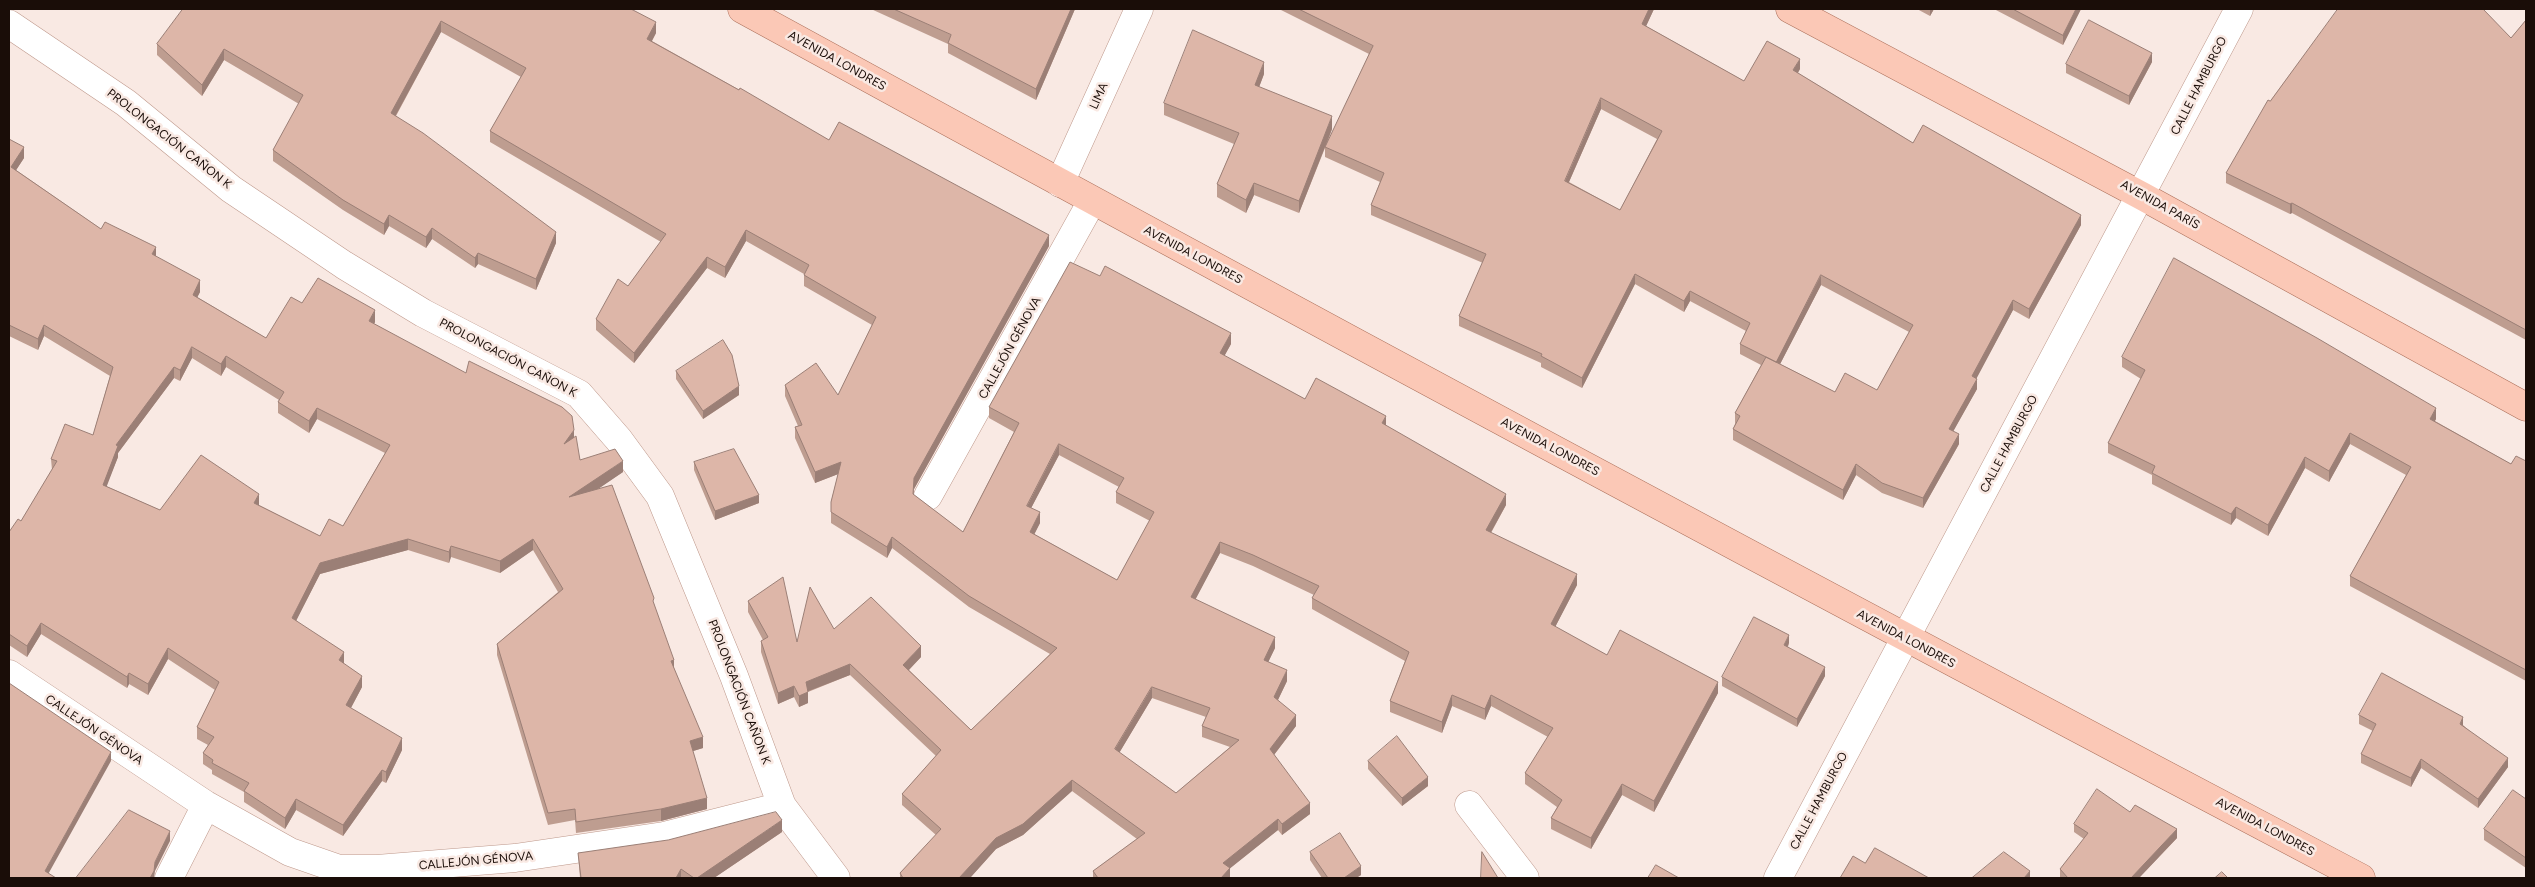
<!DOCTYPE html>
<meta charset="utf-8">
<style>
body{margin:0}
#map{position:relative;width:2535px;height:887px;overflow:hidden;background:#f9e9e3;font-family:Figtree,sans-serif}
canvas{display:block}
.frame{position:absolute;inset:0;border:10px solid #1a0d08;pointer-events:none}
</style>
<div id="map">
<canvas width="2535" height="887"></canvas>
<div class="frame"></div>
</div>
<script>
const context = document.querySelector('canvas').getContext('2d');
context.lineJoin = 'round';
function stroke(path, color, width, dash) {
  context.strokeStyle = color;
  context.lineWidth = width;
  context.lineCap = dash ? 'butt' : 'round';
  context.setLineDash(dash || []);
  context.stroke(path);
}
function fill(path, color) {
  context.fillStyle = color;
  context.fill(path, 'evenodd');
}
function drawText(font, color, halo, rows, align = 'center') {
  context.font = font + ' Figtree,sans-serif';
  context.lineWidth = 5;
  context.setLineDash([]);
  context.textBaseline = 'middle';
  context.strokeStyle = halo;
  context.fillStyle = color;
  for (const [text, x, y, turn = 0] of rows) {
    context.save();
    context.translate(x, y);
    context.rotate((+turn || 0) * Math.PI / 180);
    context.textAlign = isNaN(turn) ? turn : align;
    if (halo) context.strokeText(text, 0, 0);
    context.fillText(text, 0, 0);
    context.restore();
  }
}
const minor = new Path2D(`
 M9,24L126,103L231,189L344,265L423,313L579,394L619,440L660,496L734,676L782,806L836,878
 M1060,183L1139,9
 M928,496L1092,201
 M9,674L206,805L290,852L339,869H377L515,858L664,836L782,806
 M1469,805L1525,878
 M169,878L206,805
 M1778,878L2239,9`);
const major = new Path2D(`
 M742,9C1279,303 1819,593 2361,878
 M1790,9L2142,196L2526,407`);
stroke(minor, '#be988b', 29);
stroke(major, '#ab6f5a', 29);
stroke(minor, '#fff', 28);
stroke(major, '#fbc8b6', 28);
fill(new Path2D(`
 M183,9H631L656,33L652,41L829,140L1049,246L914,489V495L963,532L1014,432L989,418V407L1231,344L1224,356L1305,399L1386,426L1506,505L1491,533L1577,585L1555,627L1607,655L1718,693L1654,812L1622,795L1591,849L1551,829V818L1557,807L1525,784V773L1548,737L1491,706L1485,720L1452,706L1442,733L1390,712V701L1405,661L1312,609V598L1314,595L1253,566L1220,553L1195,599L1275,648L1268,662L1287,681L1278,700L1296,726L1274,755L1310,814L1282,835L1278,830L1230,868V878H1093V871L1137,839L1072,791L1023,835L996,849L970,878H900V873L936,835L902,805V794L936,756L850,675L808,692V703L799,707L794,697L778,704L761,652V641L763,640L748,612V601L797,642L834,629L921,657L909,670L971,730L1050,654L969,607L892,548L887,558L831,523V502L838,474L815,483L795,438V427L798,426L785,396V385L838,395L872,325L804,286V274L746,241L725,278L707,268L634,363L596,330V319L628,286L661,242L490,142V131L521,77L441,32L396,116L556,243L536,290L478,264L475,268L432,239L426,248L389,226L384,235L343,210L273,161V150L299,104L224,60L202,96L157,55V44ZM1059,455L1119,487L1116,492V503L1150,521L1117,580L1034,534L1040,523L1031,508ZM1152,698L1206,717L1202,726V737L1230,747L1176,793L1119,753Z
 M871,9H1075L1036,100L948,53V44Z
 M1279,9H1654L1646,26L1744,81L1800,69L1798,73L1913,143L2081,225L2029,319L2013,310L1976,378L1977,389L1953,431L1959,444L1923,508L1882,493L1856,475L1843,500L1733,440V429L1735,424V413L1761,365L1740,354V344L1746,331L1690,301L1684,312L1635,284L1582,388L1541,367V363L1459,326V316L1483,263L1371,215V205L1380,182L1325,157V148L1299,213L1254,195L1246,213L1217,197V184L1234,144L1164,115V103L1264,74L1259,87L1332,129L1327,144L1369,54ZM1601,109L1657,139L1620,210L1569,182ZM1821,285L1909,332L1877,390L1835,392L1780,364Z
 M1917,9H1934L1930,16Z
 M1994,9H2081L2063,45Z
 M2526,20V340L2292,213L2290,214L2226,183V173L2270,101L2511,38Z
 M2152,62L2129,105L2066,73V64Z
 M9,139L24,158L16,170L101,229L156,257L200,292L197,297L266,338L302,303L375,322L374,324L574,437L580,460L623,472L597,489L654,604L674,668L703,748L693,751L707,809L661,821L576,833L575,820L548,825L497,655V644L558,592L533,550L500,573L451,557L449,563L408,550L320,574L296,620L344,664L362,687L351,708L402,750L386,783L382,781L343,836L296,810L285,829L244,802V792L212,774V770L203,764V753L208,745L197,739V727L215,690L168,659L148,695L129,684L127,688L41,634L27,657L9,645V532L21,521L52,470L51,459L93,435L110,376L44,336L38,350L9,336ZM192,358L221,376L226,367L279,400L278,402V413L309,433L317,419L385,453L343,526L320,536L259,505L160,510L106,486L118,457V453L174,378L180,381Z
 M2122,357L2436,419L2435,421L2511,464L2526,461V681L2350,586V576L2406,475L2350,444L2329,482L2305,468L2268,536L2236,518L2231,525L2152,484V475L2108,453V443L2141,379L2122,367Z
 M676,371L739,395L703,419L676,379Z
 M694,462L759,503L715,520L694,470Z
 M1789,643L1788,647L1825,676L1797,727L1722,686V677Z
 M2359,715L2463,725L2508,767L2478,808L2421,768L2411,787L2361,763V754L2373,731L2359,724Z
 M1368,761L1428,786L1402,806L1368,769Z
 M2526,799V868L2484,840V829Z
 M2130,812L2177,838L2139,878H2060V869L2084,839L2074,832V824Z
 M782,832L714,878H580L578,853Z
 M1310,852L1361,875L1356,878H1322L1310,860Z`), '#be9d90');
fill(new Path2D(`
 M1071,9H1075L1036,100V89Z
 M1649,9H1654L1642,35V24Z
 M1930,9H1934L1930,16Z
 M2076,9H2081L2063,45V35Z
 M441,21V32L391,124V113Z
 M656,22V33L647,50V39Z
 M224,49V60L202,96V85Z
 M2152,53V62L2129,105V96Z
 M1800,59V69L1793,80V70Z
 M1264,62V74L1255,98V85Z
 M1601,98V109L1565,191V181Z
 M1332,116V129L1299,213V201Z
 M24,147V158L11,178V167Z
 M1254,183V195L1246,213V200Z
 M2292,203V213L2290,214V204Z
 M389,215V226L384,235V224Z
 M2081,215V225L2029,319V309Z
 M432,228V239L426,248V237Z
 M746,230V241L725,278V267Z
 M556,232V243L536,290V279Z
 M1049,235V246L914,489L913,505L914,478Z
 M156,247V259L152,254Z
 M478,253V264L475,268V258Z
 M707,257V268L634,363V353Z
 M1635,274V284L1582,388V378Z
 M1821,275V285L1776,372V362Z
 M200,280V292L193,306V295Z
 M1690,291V301L1684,312V301Z
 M2013,300V310L1972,387V376Z
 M375,310V322L369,333V321Z
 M44,325V336L38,350V339Z
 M1231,333V344L1220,364V353Z
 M192,347V358L180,381V370Z
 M226,356V367L221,376V364Z
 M174,367V378L118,453V457L103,496V485L116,445Z
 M1977,379V389L1949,439V429Z
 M739,386V395L703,419V411Z
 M317,408V419L309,433V421Z
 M2436,408V419L2430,429V419Z
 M1386,416V427L1382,423Z
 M574,430V441L564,444Z
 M2350,433V444L2329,482V471Z
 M1959,434V444L1923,508V498Z
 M1059,444V455L1027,516V506Z
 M2305,457V468L2268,536V525Z
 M623,461V472L569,509V497Z
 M841,462V473L815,483V472Z
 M1856,464V475L1843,500V490Z
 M259,494V505L254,514V503Z
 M1506,494V505L1486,541V530Z
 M759,495V503L715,520V511Z
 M2236,507V518L2231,525V514Z
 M1040,512V523L1030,543V532Z
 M892,537V548L887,558V547Z
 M408,539V550L320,574L292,629V618L320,563Z
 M533,539V550L500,573V561Z
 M1220,542V553L1191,608V597Z
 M451,546V557L449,563V552Z
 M1577,574V585L1551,635V624Z
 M41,623V634L27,657V646Z
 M1789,635V643L1784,654V645Z
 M1275,637V648L1264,671V660Z
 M921,646V657L903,676V665Z
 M168,648V659L148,695V684Z
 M344,652V664L339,672V660Z
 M674,660V671L671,661Z
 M850,664V675L806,692V682Z
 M1825,667V676L1797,727V719Z
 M1287,670V681L1274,708V697Z
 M129,673V684L127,688V677Z
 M362,676V687L346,717V705Z
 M1718,682V693L1654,812V801Z
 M794,686V697L778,704V693Z
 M1152,687V698L1115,760V749Z
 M808,692V703L799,707V696Z
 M1452,695V706L1442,733V722Z
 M1491,695V706L1485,720V709Z
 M1296,715V726L1270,760V749Z
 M2463,717V725L2460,732V724Z
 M703,737V748L690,752V741Z
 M402,738V750L386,783V772Z
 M111,752V761L46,878L45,871Z
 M2508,758V767L2478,808V799Z
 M2421,759V768L2411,787V778Z
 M382,770V781L343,836V825Z
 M1428,777V786L1402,806V798Z
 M1072,780V791L1023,835L996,849L970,878H959L996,838Z
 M1622,784V795L1591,849V838Z
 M707,798V809L661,821V809Z
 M296,799V810L285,829V818Z
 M1310,803V814L1282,835V824Z
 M1278,819V830L1223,874V863Z
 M782,820V832L714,878H697Z
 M2177,829V838L2139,878H2131Z
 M170,831V841L155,871L154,878H150L155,862Z
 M1361,866V875L1356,878H1344Z
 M1230,868V878H1221Z
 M681,869V878H676Z
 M2030,871V878H2024Z`), '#9b7f76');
const building = new Path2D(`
 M183,9H631L656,22L647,39L739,90L740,88L829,140L839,122L1049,235L914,478L913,494L963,532L1019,423L989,407L1070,262L1100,276L1105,266L1231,333L1220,353L1305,399L1316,378L1386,416L1382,423L1506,494L1486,530L1577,574L1551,624L1607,655L1620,630L1718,682L1654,801L1622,784L1591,838L1551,818L1562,800L1525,773L1553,728L1491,695L1485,709L1452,695L1442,722L1390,701L1409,652L1312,598L1319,586L1253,555L1220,542L1191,597L1275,637L1264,660L1287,670L1274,697L1296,715L1270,749L1310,803L1282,824L1278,819L1223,863L1230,868L1221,878H1098L1093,871L1145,833L1072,780L1023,824L996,838L959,878H903L900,873L941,829L902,794L941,750L850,664L806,682L808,692L799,696L794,686L778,693L761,641L768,637L748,601L783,577L797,642L810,587L834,629L871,597L921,646L903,665L971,730L1057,648L969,596L892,537L887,547L831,512V502L841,462L815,472L795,427L802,425L785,385L816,363L838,395L876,317L804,275L809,265L746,230L725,267L707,257L634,353L596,319L618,279L628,286L666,234L490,131L526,68L441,21L391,113L423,133L556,232L536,279L478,253L475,258L432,228L426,237L389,215L384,224L343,200L273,150L303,95L224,49L202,85L157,44ZM1059,444L1124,478L1116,492L1154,512L1117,580L1030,532L1040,512L1027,506ZM1152,687L1210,708L1202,726L1239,740L1176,793L1115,749Z
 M894,9H1071L1036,89L948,43L951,35Z
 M1299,9H1649L1642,24L1744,81L1767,41L1800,59L1793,70L1913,143L1923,125L2081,215L2029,309L2013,300L1972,376L1977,379L1949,429L1959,434L1923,498L1882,483L1856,464L1843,490L1733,429L1740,416L1735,413L1766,357L1740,344L1750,323L1690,291L1684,301L1635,274L1582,378L1541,356L1542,354L1459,316L1486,254L1371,205L1384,173L1325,147L1373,46ZM1601,98L1662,131L1620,210L1565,181ZM1821,275L1913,325L1877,390L1845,373L1835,392L1766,357L1776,362Z
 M2013,9H2076L2063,35Z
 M2338,9H2483L2511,38L2526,20V330L2292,203L2290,204L2226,173L2268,100L2270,101Z
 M2089,20L2152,53L2129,96L2066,64Z
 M1193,30L1264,62L1255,85L1332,116L1299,201L1254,183L1246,200L1217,184L1239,133L1164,103Z
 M9,139L24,147L11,167L101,229L105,222L156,247L152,254L200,280L193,295L266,338L291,297L302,303L318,278L375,310L369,321L466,373L469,361L562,407L572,416L574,430L564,444L576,436L580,460L615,449L623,461L569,497L612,485L654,598L653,601L674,660L671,661L703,737L690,741L707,798L661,809L576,822L575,809L548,813L497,644L563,589L533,539L500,561L451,546L449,552L408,539L320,563L292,618L344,652L339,660L362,676L346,705L402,738L386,772L382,770L343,825L296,799L285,818L244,791L249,783L212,763L213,760L203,753L214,737L197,727L219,682L168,648L148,684L129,673L127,677L41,623L27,646L9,634V532L18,519L21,521L57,461L51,459L65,424L93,435L113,367L44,325L38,339L9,325ZM192,347L221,364L226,356L284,392L278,402L309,421L317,408L390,445L343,526L329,519L320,536L254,503L259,494L201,455L160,510L103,485L118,446L116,445L174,367L180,370Z
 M2174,258L2317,338L2436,408L2430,419L2511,464L2516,456L2526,461V670L2350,576L2411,467L2350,433L2329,471L2305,457L2268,525L2236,507L2231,514L2152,473L2155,466L2108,443L2145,370L2122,357Z
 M723,340L732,355L739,386L703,411L676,371Z
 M734,449L759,495L715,511L694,462Z
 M1754,617L1789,635L1784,645L1825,667L1797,719L1722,677Z
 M2382,673L2463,717L2460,724L2508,758L2478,799L2421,759L2411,778L2361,754L2376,724L2359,715Z
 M9,683L111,752L45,871L56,878H9Z
 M1397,736L1428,777L1402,798L1368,761Z
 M2097,789L2130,812L2135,805L2177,829L2131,878H2068L2060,869L2088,833L2074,824Z
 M2513,790L2526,799V858L2484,829Z
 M129,810L170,831L155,862L154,871L150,878H76Z
 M776,812L782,820L697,878H694L681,869L676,878H581L578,853L668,840Z
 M1340,833L1361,866L1344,878H1328L1310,852Z
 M1875,848L1929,878H1840L1853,856L1865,863Z
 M1482,852L1498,878H1481Z
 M2004,852L2030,871L2024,878H1972Z
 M1656,865L1679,878H1648Z
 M2222,872L2228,878H2215Z`);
fill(building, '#ddb6a8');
stroke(building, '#9b7f76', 1);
drawText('12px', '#1a0d08', '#f9e9e3', [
 ["AVENIDA LONDRES",837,61,29],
 ["CALLE HAMBURGO",2199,86,-63],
 ["LIMA",1099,96,-66],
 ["PROLONGACIÓN CAÑON K",169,139,38],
 ["AVENIDA PARÍS",2160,205,29],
 ["AVENIDA LONDRES",1193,255,28],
 ["CALLEJÓN GÉNOVA",1010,348,-61],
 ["PROLONGACIÓN CAÑON K",508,358,28],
 ["CALLE HAMBURGO",2009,444,-62],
 ["AVENIDA LONDRES",1550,447,28],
 ["AVENIDA LONDRES",1906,639,28],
 ["PROLONGACIÓN CAÑON K",739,692,69],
 ["CALLEJÓN GÉNOVA",94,730,34],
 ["CALLE HAMBURGO",1819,801,-62],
 ["AVENIDA LONDRES",2265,827,28],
 ["CALLEJÓN GÉNOVA",476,861,-5]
]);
</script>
